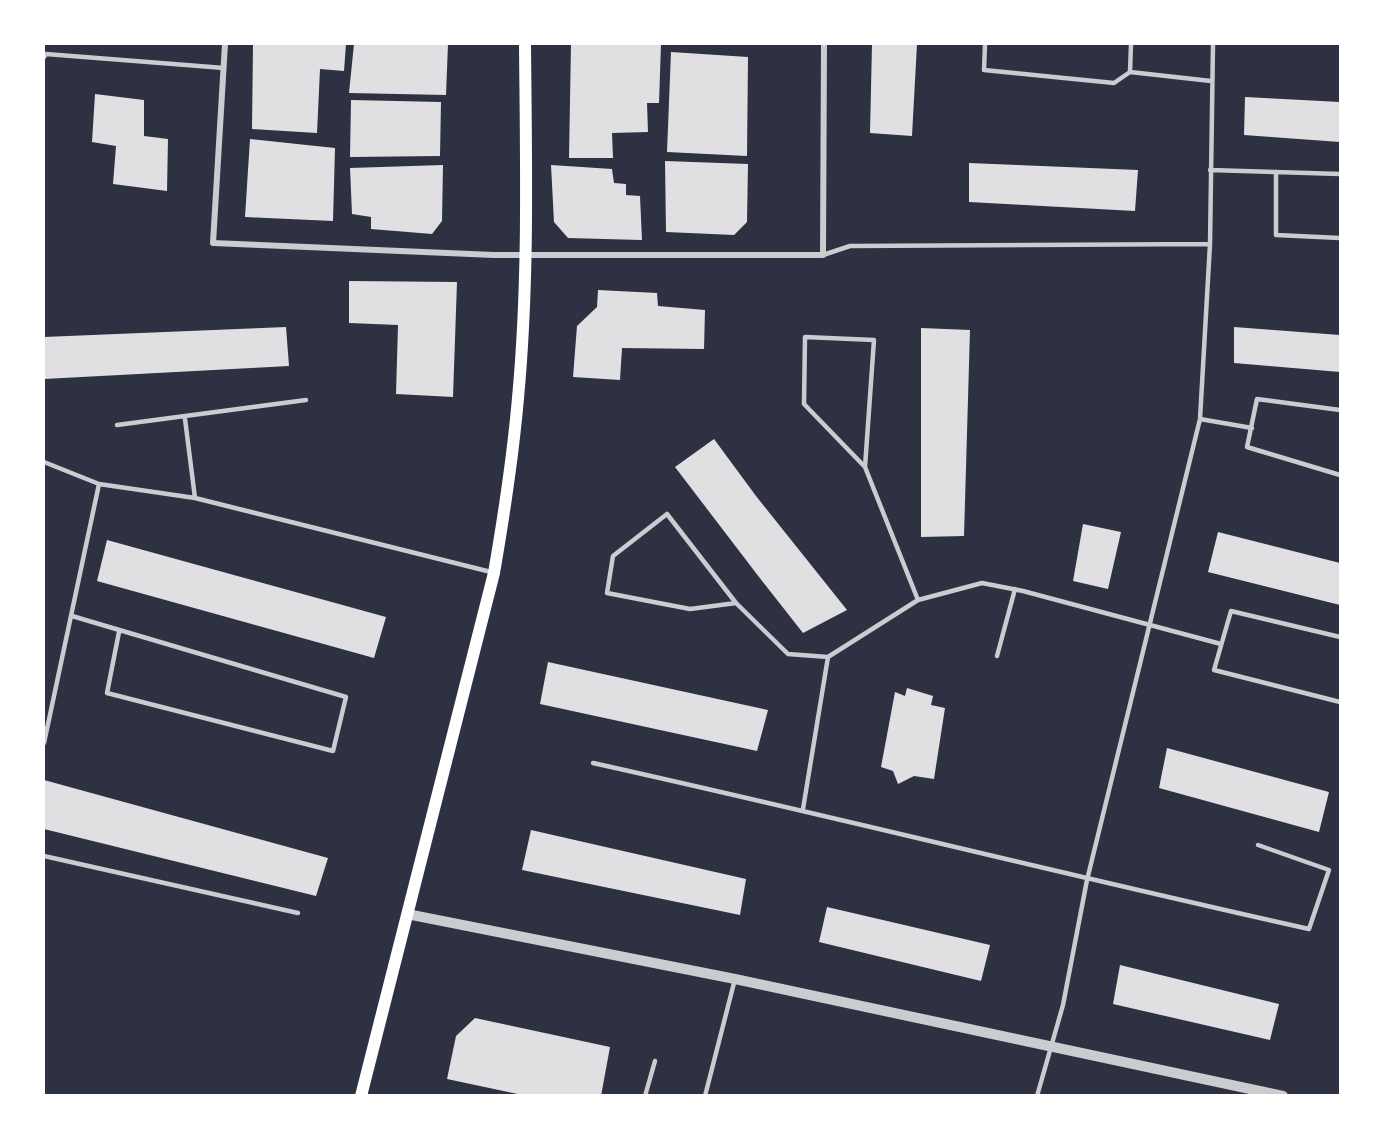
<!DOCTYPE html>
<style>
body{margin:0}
#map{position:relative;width:1384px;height:1139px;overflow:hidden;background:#2d3142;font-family:Montserrat,sans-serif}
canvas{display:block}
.frame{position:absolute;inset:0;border:45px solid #fff;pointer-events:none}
</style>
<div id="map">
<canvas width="1384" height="1139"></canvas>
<div class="frame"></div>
</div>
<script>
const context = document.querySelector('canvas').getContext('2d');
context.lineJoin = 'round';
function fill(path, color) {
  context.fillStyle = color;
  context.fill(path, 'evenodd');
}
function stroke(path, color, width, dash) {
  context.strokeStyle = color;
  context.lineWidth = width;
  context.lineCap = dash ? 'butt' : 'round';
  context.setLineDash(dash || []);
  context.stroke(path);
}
fill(new Path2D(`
 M253,44H346L344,71L320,69L317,133L252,129Z
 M354,44H448L446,95L349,93Z
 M571,44H661L659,103H647L648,132L612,133L613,158H569Z
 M872,44H917L912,136L870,133Z
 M671,52L748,57L747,156L667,152Z
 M95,94L144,100V136L168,139L167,191L113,184L116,146L92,142Z
 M1245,97L1340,102V142L1244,135Z
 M351,100L441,102L440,156L350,157Z
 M250,139L335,148L333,221L245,217Z
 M665,161L748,164L747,222L734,235L666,232Z
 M969,163L1138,170L1135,211L969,202Z
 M443,165L442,221L432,234L371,229V217L352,214L350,168Z
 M551,165L612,169L614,183L626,184V195L640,196L642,240L568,238L554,222Z
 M349,281L457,282L453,397L396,394L398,325L349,323Z
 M598,290L657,293L658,306L705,310L704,349L622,348L620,380L573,377L577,326L597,307Z
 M286,327L289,366L44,379V337Z
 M1234,327L1340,335V372L1234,363Z
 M921,328L970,330L964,536L921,537Z
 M714,439L756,496L847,610L803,633L759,577L675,467Z
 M1083,524L1121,532L1108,589L1073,581Z
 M1218,532L1340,563V605L1208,572Z
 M107,540L386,617L374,658L97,581Z
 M548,662L768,710L757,751L540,704Z
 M907,688L933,696L931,705L945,708L934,779L914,776L898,784L893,771L881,767L895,692L905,696Z
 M1167,748L1329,792L1319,832L1159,788Z
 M44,780L328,858L316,896L44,829Z
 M531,830L746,879L740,915L522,870Z
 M827,907L990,945L981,981L819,942Z
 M1120,965L1279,1004L1270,1040L1113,1004Z
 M475,1018L610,1047L601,1096H527L447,1079L456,1036Z`), '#e0e0e3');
stroke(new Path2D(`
 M985,44L984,70L1114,83L1130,72L1211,81
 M44,57L46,54L224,68
 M1130,72L1131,44
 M1210,170L1340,174
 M1276,172V235L1340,238
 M823,255L850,246L1210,244
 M1340,410L1257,399L1247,447L1340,475
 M185,419L195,498
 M1200,419L1252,428
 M117,425L306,400
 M44,462L99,484L195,498L491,572
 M865,467L874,340L805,337L804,404L865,467L918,600
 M736,603L690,609L607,593L613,556L667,514L736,603L788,654L828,657
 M72,616L346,697L333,751L107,693L119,632
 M1340,637L1231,611L1214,670L1340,702
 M997,656L1015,589
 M44,743L99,484
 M593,763C832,816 1070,876 1309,929L1329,870L1258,845
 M803,809L828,657L918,600L982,583L1023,591L1221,644
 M44,856L298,913
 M645,1096L655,1061
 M705,1096L735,979
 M1037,1096L1063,1005L1087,880L1200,419L1210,244L1213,44`), '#caccd0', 4.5);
stroke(new Path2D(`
 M225,44L213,243L494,255H823L824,44`), '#caccd0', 6);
stroke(new Path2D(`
 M407,914L735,979L1283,1096`), '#caccd0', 10);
stroke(new Path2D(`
 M361,1096L494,573C504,515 513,456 518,398C529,280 526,161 525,44`), '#fff', 12);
</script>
